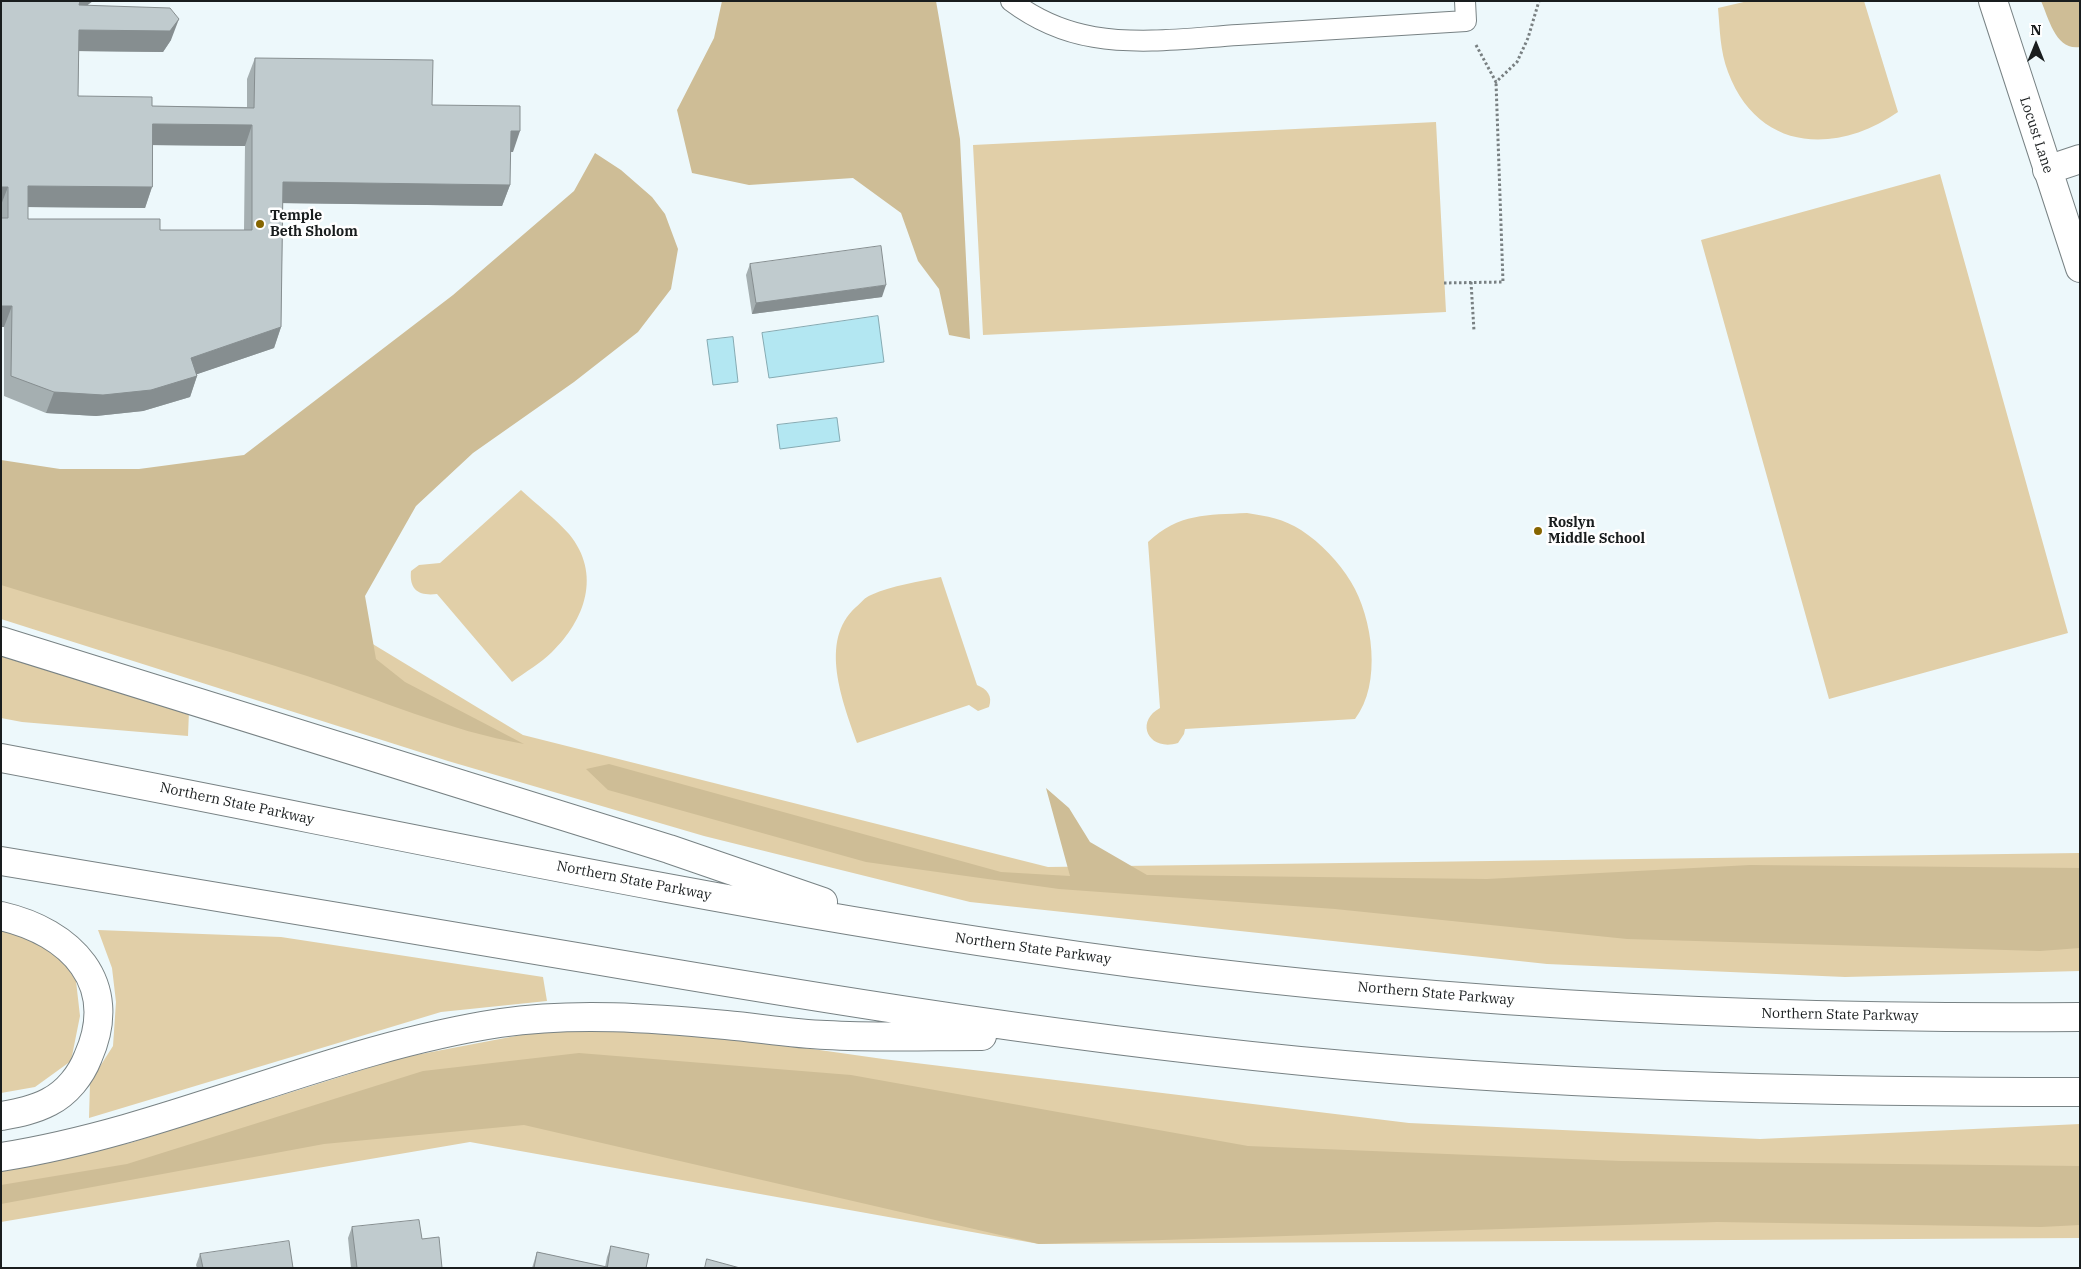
<!DOCTYPE html>
<style>
body{margin:0}
#map{position:relative;width:2081px;height:1269px;overflow:hidden;background:#edf8fb;font-family:"IBM Plex Serif",serif}
canvas{display:block}
.frame{position:absolute;inset:0;border:2px solid #191d1e;pointer-events:none}
.north{position:absolute;left:2011px;top:20px;width:50px;height:50px;-webkit-text-stroke:4px #fff;paint-order:stroke;rotate:0deg;font-size:14px;font-weight:700;line-height:20px;text-align:center;color:#191d1e}
.north::after{content:'';display:block;margin:auto;width:18px;height:22px;background:#191d1e;clip-path:polygon(50% 0,100% 100%,50% 72%,0 100%)}
</style>
<div id="map">
<canvas width="2081" height="1269"></canvas>
<div class="frame"></div>
<div class="north">N</div>
</div>
<script>
const context = document.querySelector('canvas').getContext('2d');
context.lineJoin = 'round';
function fill(path, color) {
  context.fillStyle = color;
  context.fill(path, 'evenodd');
}
function stroke(path, color, width, dash) {
  context.strokeStyle = color;
  context.lineWidth = width;
  context.lineCap = dash ? 'butt' : 'round';
  context.setLineDash(dash || []);
  context.stroke(path);
}
function drawText(font, color, halo, rows, align = 'center') {
  context.font = font + ' "IBM Plex Serif",serif';
  context.lineWidth = 5;
  context.setLineDash([]);
  context.textBaseline = 'middle';
  context.strokeStyle = halo;
  context.fillStyle = color;
  for (const [text, x, y, turn = 0] of rows) {
    context.save();
    context.translate(x, y);
    context.rotate((+turn || 0) * Math.PI / 180);
    context.textAlign = isNaN(turn) ? turn : align;
    if (halo) context.strokeText(text, 0, 0);
    context.fillText(text, 0, 0);
    context.restore();
  }
}
fill(new Path2D(`
 M1748,1H1864L1898,112C1836,155 1758,152 1728,72C1720,51 1720,30 1718,8Z
 M1436,122L1446,312L983,335L973,145Z
 M1940,174L2068,633L1829,699L1701,240Z
 M1,477L120,491L523,735L1048,867L2080,853V971L1845,977L1547,964L970,902L704,836L448,761L1,619Z
 M521,490C537,505 555,518 569,534C602,574 585,620 552,652C541,663 525,672 512,682L437,594C420,596 409,591 411,571L419,565L440,563Z
 M1247,513C1267,516 1284,519 1301,530C1321,543 1339,562 1351,582C1373,618 1382,684 1355,719L1185,729L1184,734L1178,743C1149,752 1134,722 1160,708L1148,542C1179,513 1207,515 1247,513Z
 M941,577L977,685C987,689 993,696 989,707L978,711L969,705L857,743C843,702 818,641 856,607C861,603 865,597 871,595C893,585 918,582 941,577Z
 M1,652L189,711L188,736L22,722L1,718Z
 M1,928L58,951L76,981L80,1016L71,1061L35,1087L1,1093Z
 M98,930L281,937L543,977L547,1001L441,1012L89,1118L90,1082L113,1046L116,1002L112,968Z
 M568,1026L686,1031L883,1059L1409,1123L1760,1139L2080,1124V1238L1039,1244L470,1142L1,1222V1168L130,1143L400,1058Z`), '#e1cfa8');
fill(new Path2D(`
 M722,1H936L960,139L970,339L949,335L939,289L918,261L901,213L853,178L749,185L692,173L677,110L714,38Z
 M2041,1H2080V47C2056,51 2049,19 2041,1Z
 M595,153L621,170L652,197L665,214L678,249L671,289L638,332L574,382L473,453L416,506L365,596L376,659L405,682L524,744C449,731 379,699 307,676C206,643 103,617 1,585V460L60,469H139L244,455L453,295L574,191Z
 M609,764L1001,872L1070,876L1046,788L1069,808L1090,842L1147,875L1487,879L1750,865L2080,868V948L2040,951L1627,939L1335,909L1059,889L866,862L608,790L586,769Z
 M579,1053L851,1075L1248,1146L1621,1161L2080,1166V1225L2041,1227L1717,1222L1039,1244L524,1125L324,1144L1,1204V1185L127,1164L423,1071Z`), '#cebd96');
const water = new Path2D(`
 M878,316L884,362L769,378L762,333Z
 M733,337L738,382L713,385L707,340Z
 M837,418L840,441L780,449L777,425Z`);
fill(water, '#b3e7f2');
stroke(water, '#85aab2', 1);
const lane = new Path2D(`
 M1011,1C1035,19 1064,32 1094,37C1141,45 1192,38 1238,35C1314,30 1390,25 1466,21L1465,1`);
const street = new Path2D(`
 M2047,170L2080,159`);
const secondary = new Path2D(`
 M1993,1L2080,268`);
const highway = new Path2D(`
 M1,641L669,849L823,902
 M1,758C340,822 677,897 1018,947C1369,1000 1725,1020 2080,1017
 M1,861C195,892 389,926 583,958C835,1001 1088,1042 1344,1065C1588,1087 1834,1092 2080,1092
 M1,916C71,932 121,983 88,1057C81,1075 67,1093 49,1102C34,1110 17,1113 1,1116
 M1,1157C172,1130 329,1049 500,1023C575,1012 652,1018 726,1025C759,1028 793,1034 826,1035C878,1038 930,1036 982,1036`);
stroke(lane, '#788284', 22);
stroke(street, '#788284', 30);
stroke(secondary, '#788284', 30);
stroke(highway, '#788284', 30);
stroke(new Path2D(`
 M1476,45L1496,82L1517,62L1528,38L1539,1
 M1471,282L1474,331
 M1444,283L1503,282L1496,82`), '#798082', 3, [2.5, 2.5]);
stroke(lane, '#fff', 20);
stroke(street, '#fff', 28);
stroke(secondary, '#fff', 28);
stroke(highway, '#fff', 28);
fill(new Path2D(`
 M1,1L87,5L171,40L163,52L79,51L78,96L152,106L247,107V79L255,58L432,105L513,152H510V185L502,206L283,203L281,327L274,348L197,374V376L190,397L143,411L96,416L46,413L4,396V327H1ZM153,145L245,146L244,230H160L28,219V207L145,208L152,187Z
 M750,264L882,297L752,314L746,275Z
 M352,1227L422,1239L442,1268H351L348,1238Z
 M611,1246L646,1268H532L537,1252L605,1267L607,1257Z
 M200,1254L293,1268H197L196,1265Z`), '#a5afb1');
fill(new Path2D(`
 M78,1H93L72,17Z
 M179,19L171,40L163,52L72,51L79,30Z
 M153,124L252,125L245,146L145,145Z
 M511,131H520L513,152H503Z
 M283,182L510,185L502,206L275,203Z
 M28,186L152,187L145,208L21,207Z
 M1,187H8L1,205Z
 M886,285L882,297L752,314L756,303Z
 M1,306H12L4,327H1Z
 M281,327L274,348L183,379L191,358Z
 M197,376L190,397L143,411L96,416L46,413L54,392Z`), '#868e90');
const building = new Path2D(`
 M1,1H80L79,5L170,8L179,19L170,31L79,30L78,96L152,97V106L254,108L255,58L433,60L432,105L520,106V131H511L510,185L283,182L281,327L191,358L197,376L151,390L103,395L54,392L11,376L12,306H1V218H8V187H1ZM153,124L252,125V230H160V219H28V186L152,187Z
 M881,246L886,285L756,303L750,264Z
 M419,1220L422,1239L439,1237L442,1268H357L352,1227Z
 M289,1241L293,1268H203L200,1254Z
 M611,1246L649,1254L646,1268H534L537,1252L607,1267Z
 M707,1259L740,1268H705Z`);
fill(building, '#c0cbce');
stroke(building, '#868e90', 1);
for (const [x, y, r, color] of [
 [260,224,5,"#866500"],
 [1538,531,5,"#866500"]
]) {
  const dot = new Path2D();
  dot.arc(x, y, r, 0, 2 * Math.PI);
  context.fillStyle = color;
  context.fill(dot);
  stroke(dot, '#fff', 2);
}
drawText('14px', '#191d1e', '#fff', [
 ["Locust Lane",2036,135,72],
 ["Northern State Parkway",237,804,12],
 ["Northern State Parkway",634,881,11],
 ["Northern State Parkway",1033,949,8],
 ["Northern State Parkway",1436,994,5],
 ["Northern State Parkway",1840,1015,1]
]);
drawText('bold 14px', '#191d1e', '#fff', [
 ["Temple",270,216],
 ["Beth Sholom",270,232],
 ["Roslyn",1548,523],
 ["Middle School",1548,539]
], 'left');
</script>
